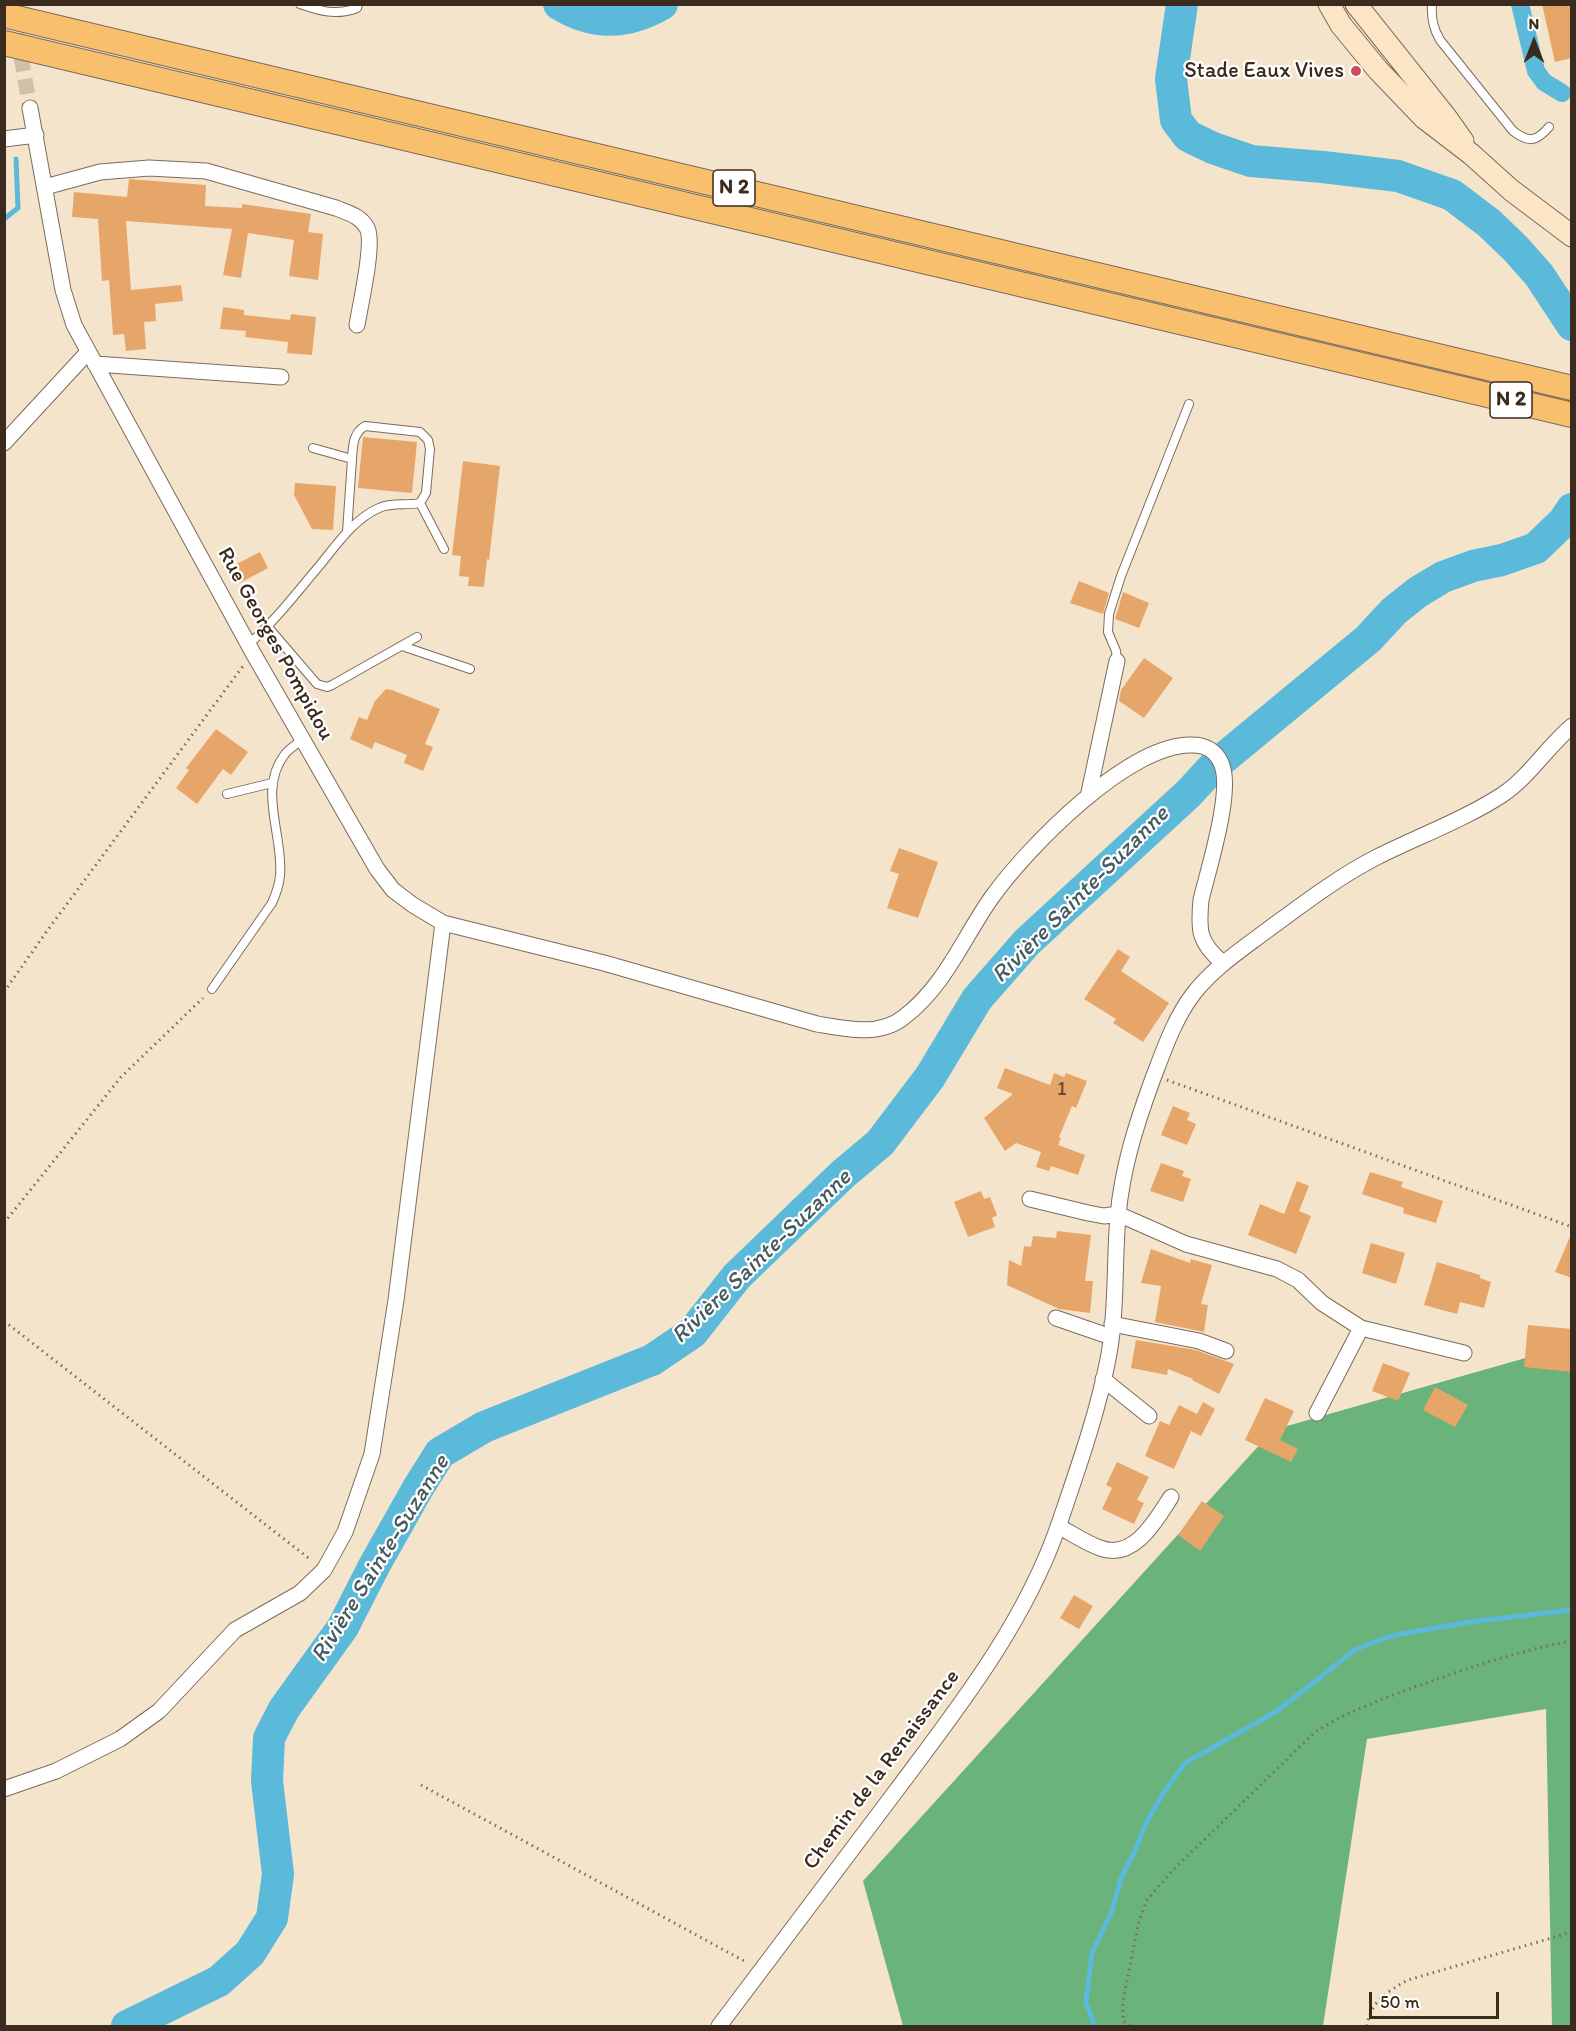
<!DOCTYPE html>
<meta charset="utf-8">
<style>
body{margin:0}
#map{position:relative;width:1576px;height:2031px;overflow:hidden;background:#f5e4cc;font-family:Itim,sans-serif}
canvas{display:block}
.frame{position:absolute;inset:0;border:6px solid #3b2a1e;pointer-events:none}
.north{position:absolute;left:1504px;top:12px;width:60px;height:60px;-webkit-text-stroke:4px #fff;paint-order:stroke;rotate:0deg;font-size:16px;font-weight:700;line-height:24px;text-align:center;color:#3b2a1e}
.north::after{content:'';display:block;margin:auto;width:21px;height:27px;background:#3b2a1e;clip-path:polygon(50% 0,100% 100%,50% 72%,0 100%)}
.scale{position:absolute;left:1369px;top:1992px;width:130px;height:27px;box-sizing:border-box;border:3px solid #3b2a1e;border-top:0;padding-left:8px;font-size:18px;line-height:21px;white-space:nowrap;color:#3b2a1e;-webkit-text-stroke:4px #fff;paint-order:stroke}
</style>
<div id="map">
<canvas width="1576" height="2031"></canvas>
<div class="frame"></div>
<div class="north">N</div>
<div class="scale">50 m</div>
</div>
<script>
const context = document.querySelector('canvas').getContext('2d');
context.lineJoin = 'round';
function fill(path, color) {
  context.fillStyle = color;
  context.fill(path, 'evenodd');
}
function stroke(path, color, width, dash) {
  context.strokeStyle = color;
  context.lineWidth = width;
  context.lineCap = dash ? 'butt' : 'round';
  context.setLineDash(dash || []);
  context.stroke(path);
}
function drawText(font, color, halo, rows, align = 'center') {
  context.font = font + ' Itim,sans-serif';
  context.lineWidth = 4.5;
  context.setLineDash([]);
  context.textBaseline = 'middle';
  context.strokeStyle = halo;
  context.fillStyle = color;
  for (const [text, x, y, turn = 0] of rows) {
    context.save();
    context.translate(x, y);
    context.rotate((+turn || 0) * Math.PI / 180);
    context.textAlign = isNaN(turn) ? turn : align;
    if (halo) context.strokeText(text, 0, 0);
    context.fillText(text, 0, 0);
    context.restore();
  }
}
fill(new Path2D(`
 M1571,1345V2026H1552L1546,1709L1367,1739L1323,2026H903L863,1881L1273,1430Z`), '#6ab37a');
stroke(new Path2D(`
 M4,219L18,208L16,159
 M1095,2026L1086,2002L1092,1953L1112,1911L1121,1878L1135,1851L1147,1821L1164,1792L1185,1763L1277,1711L1356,1649L1391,1636L1429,1629L1469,1622L1572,1610`), '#5bb9da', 5);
stroke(new Path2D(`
 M1520,4L1536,71L1544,82L1562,93`), '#5bb9da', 18);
stroke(new Path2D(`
 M559,4C595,26 627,24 662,4
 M1182,4L1171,79L1176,120L1188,136L1213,148L1251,161L1323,167L1398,176L1452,195L1489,223L1516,249L1539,275L1572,325
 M127,2026L219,1981L250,1953L272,1918L278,1874L267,1781L269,1738L284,1709L343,1627L374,1566L418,1488L440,1453L484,1427L652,1360L692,1333L737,1276L843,1174L880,1143L930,1077L977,999L1027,942L1188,794L1213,767L1368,639L1394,611L1418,592L1443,577L1473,566L1502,560L1536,548L1564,521L1572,509`), '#5bb9da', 32);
fill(new Path2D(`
 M1542,4H1572V58L1555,62Z
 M129,179L206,185L205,206L242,208V204L311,214L308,232L323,234L318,280L289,276L294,240L248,233L241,278L223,275L232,229L126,221L131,290L181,285L183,301L155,304L156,321L144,322L146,349L126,351L124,334L113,335L109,280L102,281L98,219L72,217L74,192L127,197Z
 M223,307L244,310V315L290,320L291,314L316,317L312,355L287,353L288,342L245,337L246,331L220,329Z
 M363,437L417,442L412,493L358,488Z
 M463,461L500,466L489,560L487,559L484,587L468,586L469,577L459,576L461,556L452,555Z
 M295,483L336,486L333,530L312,529L294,495Z
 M260,552L268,568L240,583L231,567Z
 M1079,581L1109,593L1103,614L1070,603Z
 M1123,592L1149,603L1139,628L1115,619Z
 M1144,658L1173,678L1144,718L1119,701L1121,690Z
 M386,689L392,690L440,709L425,744L433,747L423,771L404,763L407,755L375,742L372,749L350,739L359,717L367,720L375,701Z
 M216,729L248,752L231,775L223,769L197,804L176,788L189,770L186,768Z
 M899,848L938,862L918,918L887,908L899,874L890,871Z
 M1118,949L1130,957L1121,971L1169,1003L1143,1042L1113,1023L1116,1019L1084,999Z
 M1005,1068L1050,1085L1054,1073L1064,1077L1066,1073L1087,1081L1076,1108L1072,1106L1059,1137L1061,1138L1058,1145L1085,1155L1078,1175L1051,1166L1049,1171L1036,1167L1041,1152L1016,1143L1005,1151L984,1118L1013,1094L997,1088Z
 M1173,1106L1190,1113L1187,1120L1196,1124L1187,1145L1161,1135Z
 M1161,1163L1184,1171L1182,1176L1191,1179L1183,1202L1150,1191Z
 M1370,1172L1403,1182L1401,1187L1443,1201L1436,1223L1403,1213L1404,1208L1362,1194Z
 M1297,1181L1309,1186L1299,1211L1311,1216L1296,1254L1248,1235L1260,1204L1284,1214Z
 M981,1191L984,1199L990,1197L997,1215L992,1218L995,1227L968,1237L954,1202Z
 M1057,1231L1091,1235L1085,1281H1093L1090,1313L1059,1309L1007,1285L1009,1260L1021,1266L1024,1246L1031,1247L1033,1236L1056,1238Z
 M1572,1232V1278L1555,1272Z
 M1371,1243L1405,1253L1396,1284L1362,1273Z
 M1151,1249L1190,1263L1191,1259L1212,1265L1201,1304L1208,1305L1204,1332L1155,1322L1161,1286L1141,1283Z
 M1437,1262L1480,1275V1278L1491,1282L1484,1308L1460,1302L1457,1314L1424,1305Z
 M1528,1325L1572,1329V1372L1524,1367Z
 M1136,1340L1196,1350L1234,1364L1219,1394L1192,1380L1193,1379L1168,1369L1167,1375L1131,1368Z
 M1383,1363L1410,1373L1398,1401L1372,1391Z
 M1435,1387L1468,1405L1455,1427L1423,1410Z
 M1265,1398L1294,1411L1280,1440L1298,1449L1291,1462L1245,1440Z
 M1203,1402L1215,1409L1201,1436L1191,1431L1174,1469L1145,1456L1160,1421L1169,1425L1179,1405L1197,1414Z
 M1117,1462L1149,1477L1137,1500L1144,1503L1134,1524L1102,1509L1112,1488L1106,1485Z
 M1202,1501L1224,1516L1200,1551L1178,1535Z
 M1074,1595L1093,1606L1079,1629L1060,1618Z`), '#e7a669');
stroke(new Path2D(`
 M13,11L30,108`), '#d0bfa9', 15, [15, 8]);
const service = new Path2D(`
 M300,4C320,11 336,16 357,8L358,4
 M1432,4C1431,18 1433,28 1440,40L1513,131C1529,143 1536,142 1549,127
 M313,448L352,459L347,532
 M420,503L444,549
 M268,627L317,684L327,687L332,685L417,637
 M249,644C276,620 297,592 320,565C337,544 354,519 379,508C392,502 407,506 420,503L426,493L430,449L428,440L420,432L365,426C353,433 353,445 352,459
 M402,646L470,669
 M1117,661L1116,651L1108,632L1109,614L1121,576L1189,404
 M227,794L272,783
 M212,989L272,903C276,894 279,886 280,876C284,836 257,790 285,754C290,748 297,744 303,739`);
const minor = new Path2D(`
 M30,108L63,290L74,325L253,653L377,869L393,890L413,905L443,923L604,963L817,1024C845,1029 880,1037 904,1017C945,986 963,938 992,897C1027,848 1130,742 1193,745C1205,745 1216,751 1221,763C1234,789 1208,870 1201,900C1198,931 1199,943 1223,963
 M4,139L36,135
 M45,187L100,172L149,168L206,171L336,208C348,213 361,216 367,228C375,242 360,306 357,325
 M95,364L281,377
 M4,443L88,352
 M1088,797L1117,661
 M1030,1199L1088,1213L1104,1216L1118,1214L1186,1244L1277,1269L1298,1280L1322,1303L1361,1328L1464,1353
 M1056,1318L1111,1337
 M1112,1324L1199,1341L1226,1351
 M1103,1379L1149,1416
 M1317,1413L1361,1328
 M1058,1526C1071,1533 1086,1543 1100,1548C1134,1561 1156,1520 1171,1497
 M4,1789L56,1771L120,1739L159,1711L235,1630L300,1593L324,1570L345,1532L372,1454L396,1300L443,923
 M719,2026C778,1948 837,1869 896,1791C958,1708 1023,1626 1058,1527C1077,1471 1098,1413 1109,1354C1117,1308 1114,1262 1118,1216C1122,1169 1136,1125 1152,1081C1164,1050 1174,1019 1194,993C1213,969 1238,952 1262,934C1299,907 1336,878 1377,857C1419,836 1463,820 1502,795C1529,777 1547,747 1572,726`);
const secondary = new Path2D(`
 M1329,4L1341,25L1378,70L1424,118L1471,154L1511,190L1572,236
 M1356,4L1446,117L1463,141`);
const trunk = new Path2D(`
 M4,15L1572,388
 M4,43L1572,415`);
stroke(service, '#7c6b5b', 10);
stroke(minor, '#7c6b5b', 17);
stroke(secondary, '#7c6b5b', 23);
stroke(trunk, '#7c6b5b', 26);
stroke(new Path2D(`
 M4,992L47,931L243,666
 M1167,1080L1572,1227
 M4,1223L121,1077L203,998
 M4,1321L311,1560
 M421,1785L746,1962
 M1130,2026L1123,2021V2000L1139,1921L1147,1900L1171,1872L1315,1732C1345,1713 1379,1700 1412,1688C1464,1669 1517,1651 1572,1641
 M1367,2026C1370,2002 1388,1991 1408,1980L1572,1932`), '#7c6b5b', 3, [1.5, 4.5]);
stroke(service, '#fff', 8);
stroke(minor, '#fff', 15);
stroke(secondary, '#fce5c4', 21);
stroke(trunk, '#f8bf6c', 24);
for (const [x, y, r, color] of [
 [1356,71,6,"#d1495b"]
]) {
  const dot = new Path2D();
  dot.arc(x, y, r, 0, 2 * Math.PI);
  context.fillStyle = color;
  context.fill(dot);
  stroke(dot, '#fff', 2);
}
drawText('20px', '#664931', null, [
 ["1",1062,1090]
]);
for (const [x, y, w] of [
 [734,188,42],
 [1511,400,42]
]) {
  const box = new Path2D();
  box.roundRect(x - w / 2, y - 18, w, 36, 4.5);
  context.fillStyle = '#fff';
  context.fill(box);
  stroke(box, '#3b2a1e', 1.5);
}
drawText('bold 21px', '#3b2a1e', null, [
 ["N 2",734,188],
 ["N 2",1511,400]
]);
drawText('22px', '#3b2a1e', '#fff', [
 ["Stade Eaux Vives",1344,71]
], 'right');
drawText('22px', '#3b2a1e', '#fff', [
 ["Rue Georges Pompidou",275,644,61],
 ["Chemin de la Renaissance",882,1770,-53]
]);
drawText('italic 24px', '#465c60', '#fff', [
 ["Rivière Sainte-Suzanne",1081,895,-45],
 ["Rivière Sainte-Suzanne",762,1257,-44],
 ["Rivière Sainte-Suzanne",381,1559,-58]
]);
</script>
